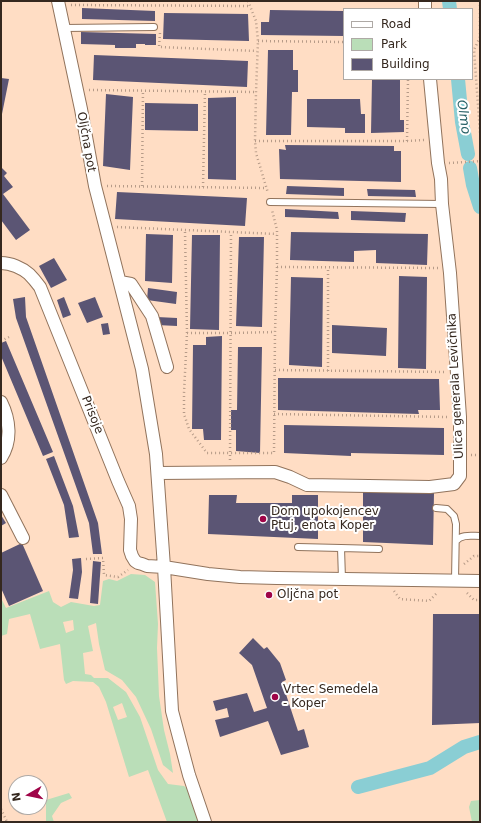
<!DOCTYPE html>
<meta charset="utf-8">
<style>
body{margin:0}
#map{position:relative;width:481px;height:823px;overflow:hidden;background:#ffddc4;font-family:"DejaVu Sans",sans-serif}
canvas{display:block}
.frame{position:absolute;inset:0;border:2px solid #35281f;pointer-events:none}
.legend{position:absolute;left:343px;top:8px;width:130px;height:72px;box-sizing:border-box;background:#fff;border:1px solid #aea9a5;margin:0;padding:5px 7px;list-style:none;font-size:12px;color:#35281f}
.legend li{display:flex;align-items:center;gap:8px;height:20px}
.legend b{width:20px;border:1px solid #aea9a5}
.north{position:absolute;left:8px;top:775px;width:40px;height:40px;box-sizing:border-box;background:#fff;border:1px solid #aea9a5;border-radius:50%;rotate:261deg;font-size:11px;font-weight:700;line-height:16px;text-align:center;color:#35281f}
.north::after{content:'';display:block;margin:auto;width:14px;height:18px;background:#9f0448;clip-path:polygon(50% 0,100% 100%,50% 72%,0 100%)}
</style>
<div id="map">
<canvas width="481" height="823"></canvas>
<div class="frame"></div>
<ul class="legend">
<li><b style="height:5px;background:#fff"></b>Road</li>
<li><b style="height:11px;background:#badeb8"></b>Park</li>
<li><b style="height:11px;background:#5b5574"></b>Building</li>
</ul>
<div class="north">N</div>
</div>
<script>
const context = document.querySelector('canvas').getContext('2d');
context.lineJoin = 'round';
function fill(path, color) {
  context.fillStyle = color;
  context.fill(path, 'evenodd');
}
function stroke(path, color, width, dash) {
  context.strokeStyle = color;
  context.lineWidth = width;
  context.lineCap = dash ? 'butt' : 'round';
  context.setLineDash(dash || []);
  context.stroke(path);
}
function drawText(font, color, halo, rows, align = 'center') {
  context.font = font + ' "DejaVu Sans",sans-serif';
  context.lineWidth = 4;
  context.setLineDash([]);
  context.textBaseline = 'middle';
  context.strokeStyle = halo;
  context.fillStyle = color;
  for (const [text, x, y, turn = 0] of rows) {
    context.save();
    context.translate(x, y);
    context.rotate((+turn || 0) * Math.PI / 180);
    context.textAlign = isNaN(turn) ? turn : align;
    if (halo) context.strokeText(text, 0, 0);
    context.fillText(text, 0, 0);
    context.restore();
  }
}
fill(new Path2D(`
 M131,574L145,575L155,582L158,624L157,648L159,696L164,730L170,754L173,773L163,765L151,729L136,697L122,680L105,670L99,644L96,623L88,626L93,651L83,653L85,674L91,675L94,678H108L126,692L140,717L158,770L168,784L184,786L191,792L198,822H167L148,770L129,777L106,702L99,687L93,682L73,681L66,684L64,680L60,644L40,649L30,614L9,619L7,634L1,636V598L6,608L49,591L53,602L61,607L71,602L94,606L100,605L103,581L109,579L117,581ZM73,620L74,630L66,633L63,622ZM122,703L127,717L118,720L113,707Z
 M69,793L72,798L61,803L52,816L54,822H46V800Z
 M480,800V822H472L469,807L471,801Z`), '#badeb8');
stroke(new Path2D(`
 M449,1L450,9
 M458,79L462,122L468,154
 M470,168L473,185L480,207
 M358,787L430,768L464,747L480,742`), '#8aced4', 14);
fill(new Path2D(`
 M82,8L155,11V21L82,19Z
 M270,10L344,11V36L261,35V22H269Z
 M164,13L248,14L249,41L163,39Z
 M81,32L156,34V45H145V44H136V48H115V45L81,44Z
 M268,50H293V70H298V92H292L291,135H266Z
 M94,55L248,61L247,87L93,80Z
 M1,78L9,79L2,114H1Z
 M372,79H400V120H404V132L371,133Z
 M106,94L133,97L130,170L103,166Z
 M236,97V180L208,179V98Z
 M307,99H360L361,114H365V133H345V128L307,127Z
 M145,103L198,104V131L145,130Z
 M285,145L394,146V151H401V182L280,179L279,149L286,150Z
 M1,167L7,173L4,176L13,187L3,194L30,230L16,240L1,220Z
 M287,186L344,188V196L286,194Z
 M367,189L415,190L416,197L368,196Z
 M117,192L247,198L245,226L115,219Z
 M285,209L338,212L339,219L285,217Z
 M351,211L406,213L405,222L351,220Z
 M291,232L428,234L427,265L376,263V250L354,251V262L290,260Z
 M146,234L173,235L172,283L145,281Z
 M192,235H220L219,330L190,329Z
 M239,237H264L262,327L236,326Z
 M54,258L67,280L51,288L39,266Z
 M399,276L427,277L426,369L398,368Z
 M291,277L323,278L322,367L289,365Z
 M148,288L177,292L176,304L147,300Z
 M25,297L26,317L98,523L102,554H93L89,523L16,318L13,299Z
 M64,297L71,315L63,318L57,300Z
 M95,297L103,317L87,323L78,303Z
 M157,317L177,318V326L157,325Z
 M108,323L110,334L103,335L101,324Z
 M332,325L387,328L386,356L332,353Z
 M222,336L221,440H204L203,429H192L193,345H206V337Z
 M6,341L53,452L43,456L1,356V343Z
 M238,347H262L260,453L236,451V430H231V410H237Z
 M278,378L439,379L440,410H418L419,414L278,410Z
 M284,425L444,428V455L351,453V456L284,453Z
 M54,456L73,506L79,537L69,538L64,505L46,459Z
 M363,490L434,493L433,545L363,542Z
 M209,495H237L236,503H292V495H318V539L208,534Z
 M1,515L6,523L1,526Z
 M22,543L43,591L9,606L1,588V553Z
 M81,558L82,572L78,599L69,598L73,570L72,559Z
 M93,561L101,562L98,604L90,603Z
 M433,614H480V723L432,725Z
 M253,638L264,649L267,647L280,663L286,680L282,682L298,731L304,729L309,747L281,755L268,721L220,737L215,720L229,717L227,708L216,711L213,701L247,693L254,712L267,708L252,665L239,653Z`), '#5b5574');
const service = new Path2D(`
 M64,28L154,27
 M270,202L442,204
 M436,508L447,509L454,516L456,524L455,580
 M456,541C462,534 471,536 480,536
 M298,547L341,548
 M342,579L341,548L379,549`);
const minor = new Path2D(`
 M58,1L81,109L95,186L142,369L156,454L164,567L172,711L189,775L205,822
 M425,9V1
 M1,263C11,263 22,268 29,274C33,278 37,283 40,287L118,481L129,506L131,519L130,550L132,556L135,561L138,563L142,564L147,566L164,567L208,574L240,577L277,578L480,581
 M120,282L131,284L152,316L167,367
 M1,402C10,420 12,441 1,458
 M158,473L275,472L290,477L307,485L430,487L454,484L460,476V417L450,273L442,204L441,179L438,163L430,79
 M1,495L23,538`);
stroke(service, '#91735c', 8);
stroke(minor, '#91735c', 14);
stroke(new Path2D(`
 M248,1L256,21L258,41L256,92L255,141L256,153L268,193
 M480,1V37L474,50L480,133
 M71,5L250,6
 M160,33L159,47L257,51
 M258,41L344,42
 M89,90L256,92
 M255,141H407L424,140
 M407,141L408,79
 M449,163L480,161
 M107,186L266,188
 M142,186L143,90
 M203,187L205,91
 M117,227L277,234
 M185,232L187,333L184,393V414L189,429L207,453H274L275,332L277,267V230L272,210
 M277,267L439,268
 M187,333H231L275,332
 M1,341L9,337
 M275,370L446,372
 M328,371V268
 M274,414L448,417
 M471,455H480
 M230,460L231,232
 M86,559L103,558L104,575L118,577L128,570
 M464,564L474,556H480
 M394,591L400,599L429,601L438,592
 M467,593L474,600H480
 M1,809L7,822`), '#b69b88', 2.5, [1, 3]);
stroke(service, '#fff', 6);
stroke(minor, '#fff', 12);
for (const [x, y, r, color] of [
 [263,519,4,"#9f0448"],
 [269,595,4,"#9f0448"],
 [275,697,4,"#9f0448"]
]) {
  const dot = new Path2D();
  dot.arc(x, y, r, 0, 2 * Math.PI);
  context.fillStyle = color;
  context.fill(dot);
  stroke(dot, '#fff', 1.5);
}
drawText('12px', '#35281f', '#fff', [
 ["Oljčna pot",86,142,80],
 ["Ulica generala Levičnika",456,386,-93],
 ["Prisoje",92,415,68]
]);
drawText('12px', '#35281f', '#fff', [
 ["Dom upokojencev",271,512],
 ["Ptuj, enota Koper",271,526],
 ["Oljčna pot",277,595],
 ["Vrtec Semedela",283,690],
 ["- Koper",283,704]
], 'left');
drawText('italic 13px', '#286166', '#fff', [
 ["Olmo",463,117,82]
]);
</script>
